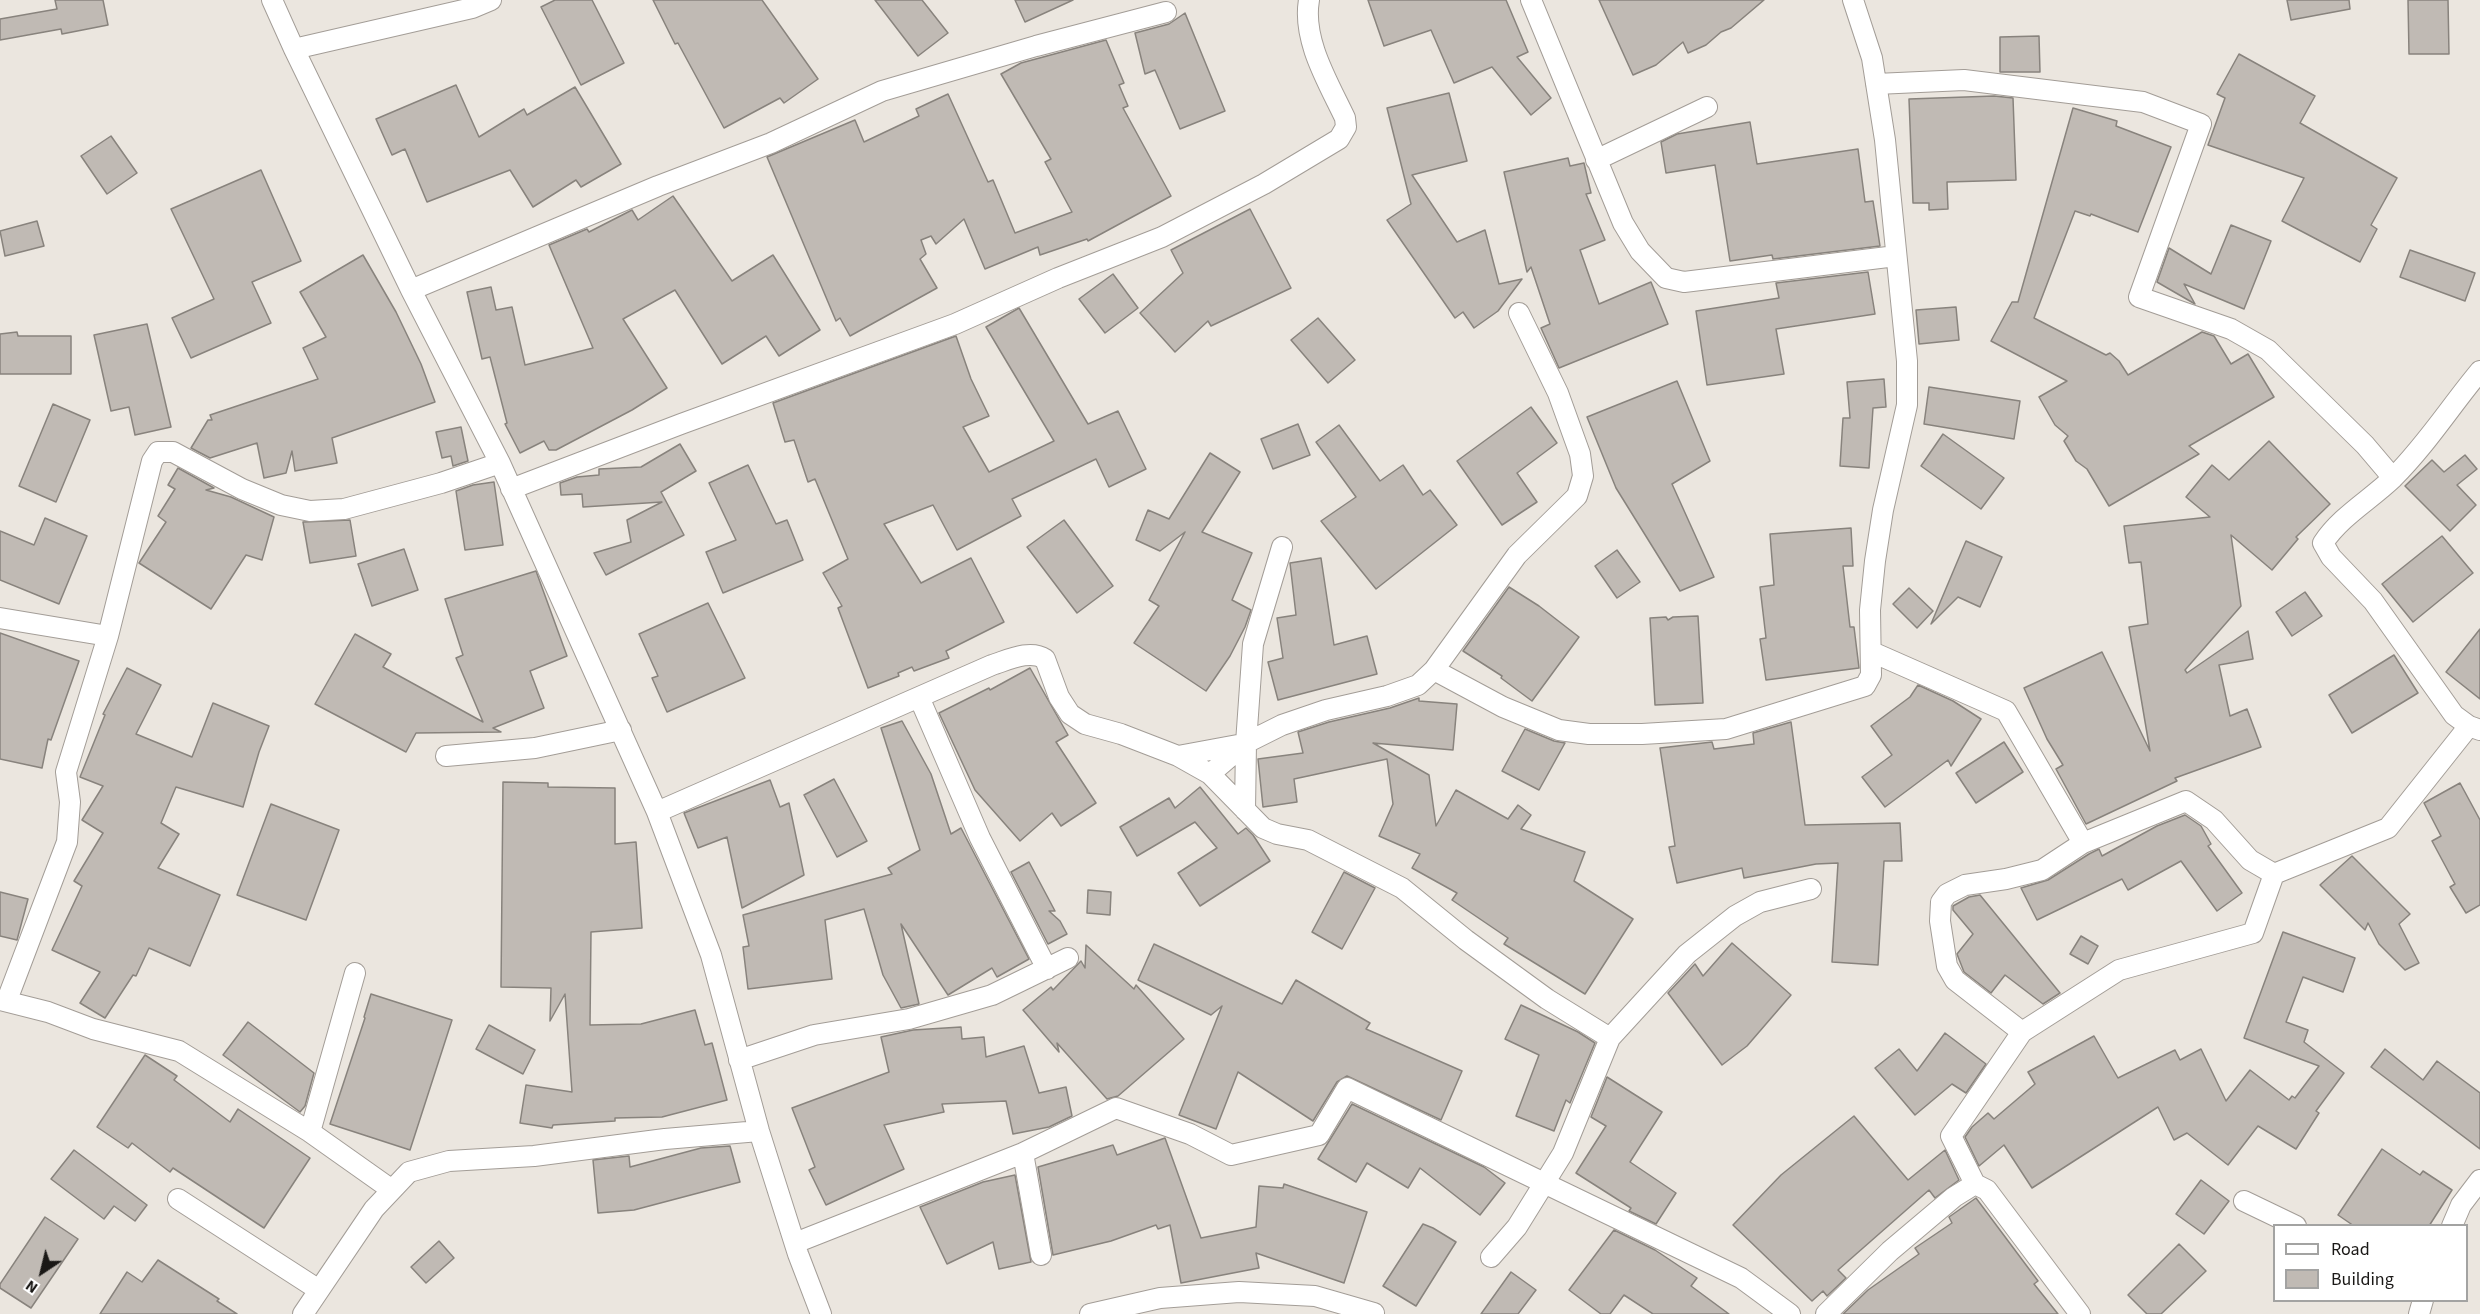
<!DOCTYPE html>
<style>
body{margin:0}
#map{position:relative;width:2480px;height:1314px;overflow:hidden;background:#ebe6df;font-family:"Source Sans 3",sans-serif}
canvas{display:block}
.legend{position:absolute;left:2273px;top:1224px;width:195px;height:78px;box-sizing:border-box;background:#fff;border:2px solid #a3a3a2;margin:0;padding:8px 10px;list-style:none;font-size:18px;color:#1a1816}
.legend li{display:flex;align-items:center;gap:12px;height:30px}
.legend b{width:30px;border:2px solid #a3a3a2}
.north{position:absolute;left:12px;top:1242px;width:60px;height:60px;-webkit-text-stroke:4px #fff;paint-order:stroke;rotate:215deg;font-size:16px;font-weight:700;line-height:24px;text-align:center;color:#1a1816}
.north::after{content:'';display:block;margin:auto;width:21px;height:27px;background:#1a1816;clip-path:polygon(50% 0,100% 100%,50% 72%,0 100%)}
</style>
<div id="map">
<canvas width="2480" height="1314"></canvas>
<ul class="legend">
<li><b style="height:8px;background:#fff"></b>Road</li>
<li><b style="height:16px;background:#c0bab4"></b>Building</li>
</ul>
<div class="north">N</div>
</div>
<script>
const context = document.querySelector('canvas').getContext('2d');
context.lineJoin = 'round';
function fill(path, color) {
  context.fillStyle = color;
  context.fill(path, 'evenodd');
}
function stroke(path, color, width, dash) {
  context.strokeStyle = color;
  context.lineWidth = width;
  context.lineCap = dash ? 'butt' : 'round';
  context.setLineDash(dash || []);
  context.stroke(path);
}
const building = new Path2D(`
 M55,0H103L108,25L62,34L61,29L0,40V19L57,9Z
 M555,0H592L624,63L581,85L541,7Z
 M653,0H762L818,79L784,103L780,98L724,128L678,43L675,44Z
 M875,0H922L948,33L918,56Z
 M1015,0H1073L1025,22Z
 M1368,0H1506L1528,52L1517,57L1551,98L1531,115L1492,67L1454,83L1431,30L1384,46Z
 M1599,0H1764L1731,28L1721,32L1706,45L1688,53L1683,42L1656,65L1633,75Z
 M2287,0H2349L2350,9L2291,20Z
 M2408,0H2448L2449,54H2409Z
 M1185,13L1225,111L1180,129L1155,70L1145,74L1135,33L1169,24Z
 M2039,36L2040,72H2000V37Z
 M1106,40L1124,83L1119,85L1128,106L1123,108L1171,196L1088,241L1087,239L1040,255L1038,247L985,269L964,219L936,244L931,236L921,240L926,254L920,259L937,288L850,336L840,318L836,321L767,157L855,120L864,142L919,116L916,109L948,94L988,182L993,180L1015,233L1072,212L1045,162L1051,159L1001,74L1021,63Z
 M2239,54L2315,96L2300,123L2397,178L2371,225L2377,229L2360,262L2282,221L2304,178L2208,145L2225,98L2217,94Z
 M456,85L479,137L524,109L527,115L575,87L621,164L581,187L576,180L533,207L510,170L427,202L405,149L392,155L376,119Z
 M1449,93L1467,161L1412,175L1457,242L1485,230L1499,284L1522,279L1498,311L1474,328L1463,312L1455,318L1387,220L1411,204L1387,108Z
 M1994,96L2013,98L2016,180L1947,182L1948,209L1929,210V203H1913L1909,99Z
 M2073,108L2117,121L2116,126L2171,147L2138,232L2091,214L2090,216L2075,211L2034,318L2106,355L2110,353L2119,361L2128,375L2202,332L2214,336L2231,364L2248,354L2274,397L2189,446L2199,454L2109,506L2087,469L2076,461L2064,441L2068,436L2055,425L2039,397L2067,381L1991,341L2012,302H2018Z
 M1750,122L1757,164L1858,149L1865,202L1873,201L1880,246L1773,259L1772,255L1730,261L1715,165L1666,173L1661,142L1677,134Z
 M111,136L137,173L107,194L81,156Z
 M1568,158L1570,166L1584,163L1591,193L1586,194L1605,240L1580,250L1599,304L1651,282L1668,324L1559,368L1541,328L1550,324L1531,267L1527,272L1504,172Z
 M261,170L301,261L252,282L271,323L191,358L172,318L214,299L171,209Z
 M673,196L732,281L773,255L820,330L779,356L766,336L722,364L675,290L623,319L667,388L632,410L556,450H549L544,441L520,453L505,424L507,423L490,357L482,359L467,292L491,287L496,310L512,307L525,365L593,348L549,245L587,229L589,232L632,210L638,220Z
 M1250,209L1291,288L1211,326L1208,321L1175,352L1140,313L1183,273L1171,250Z
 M37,221L44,246L5,256L0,231Z
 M2231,225L2271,241L2244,309L2184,284L2195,304L2157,282L2169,248L2211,274Z
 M2410,250L2475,273L2465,301L2400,277Z
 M363,255L396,312L421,364L435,402L332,438L337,463L295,471L292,451L286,473L264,478L257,443L210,458L191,448L208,420H212L210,415L318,379L303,348L326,337L300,292Z
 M1868,272L1875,314L1776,329L1784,374L1707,385L1696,311L1779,298L1776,283Z
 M1113,274L1138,308L1105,333L1079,299Z
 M1956,307L1959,340L1919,344L1916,310Z
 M1019,308L1088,424L1118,411L1146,469L1109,487L1096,459L1012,499L1021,516L957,550L933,505L884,524L921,583L971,558L1004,622L946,651L949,658L914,671L912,667L898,673L899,676L868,688L838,608L842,606L823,573L848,559L815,479L808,482L794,440L785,442L773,403L956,336L971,379L989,416L963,427L989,472L1054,441L986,327Z
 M1318,318L1355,360L1328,383L1291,340Z
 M147,324L171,427L135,435L129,407L111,411L94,335Z
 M17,332L18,336H71V374H0V334Z
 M1884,379L1886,407L1873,408L1869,468L1840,466L1843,418H1850L1847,382Z
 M1677,381L1710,461L1672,484L1714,577L1680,591L1616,488L1587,417Z
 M1929,387L2020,401L2014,439L1924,424Z
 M53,404L90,420L56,502L19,486Z
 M1531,407L1557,443L1517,473L1537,502L1502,525L1457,461Z
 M1298,424L1310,455L1273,469L1261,439Z
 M1339,425L1380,481L1403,465L1423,495L1430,490L1457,525L1376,589L1321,521L1356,497L1316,442Z
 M461,427L468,461L453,466L451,456L442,458L436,432Z
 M1943,434L2004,478L1981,509L1921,466Z
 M2269,441L2330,504L2296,537L2298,539L2272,570L2231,535L2241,606L2185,670L2187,673L2248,631L2253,659L2219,665L2230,716L2247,709L2261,747L2175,778L2177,781L2086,824L2056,769L2063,765L2047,739L2024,688L2102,652L2150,751L2129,627L2148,624L2141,562L2129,563L2124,526L2210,517L2186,497L2212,465L2229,480Z
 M680,444L696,471L661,492L684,535L606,575L594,553L631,542L627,520L662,502L583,507L582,494L561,495L560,483L577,477L599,475V469L641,467Z
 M1210,453L1240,472L1202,532L1252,553L1232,600L1251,610L1245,627L1230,656L1206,691L1134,643L1159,606L1149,600L1185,532L1160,551L1136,540L1148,510L1169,519Z
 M2465,455L2477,469L2457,485L2476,505L2450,531L2405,486L2432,460L2444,472Z
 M748,465L776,524L787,520L803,560L723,593L706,552L736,540L709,483Z
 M178,468L214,488L206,490L231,497L274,517L262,560L246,555L211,609L139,563L166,522L158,516L175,489L168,485Z
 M494,482L503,545L465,550L456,491L473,485Z
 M45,518L87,536L59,604L0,580V531L34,545Z
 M350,520L356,556L310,563L303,522Z
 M1064,520L1113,586L1077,613L1027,547Z
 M1851,528L1853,566H1843L1850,627H1854L1859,668L1766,680L1760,639L1766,638L1760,587L1774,585L1770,534Z
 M2442,536L2473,573L2413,622L2382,584Z
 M1966,541L2002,557L1980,607L1958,597L1931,624Z
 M404,549L418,590L372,606L358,564Z
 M1617,550L1640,582L1617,598L1595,566Z
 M1321,558L1334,645L1367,636L1377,674L1278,700L1268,662L1283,658L1277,618L1296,615L1290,563Z
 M536,571L567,656L530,671L544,708L493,728L501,732L416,733L406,752L315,704L355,634L391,654L383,667L483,722L456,658L463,655L445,599Z
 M1509,587L1539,606L1579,637L1532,701L1501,678L1502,676L1463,651Z
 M1909,588L1933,611L1917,628L1893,604Z
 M2305,592L2322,616L2292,636L2276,612Z
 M708,603L745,678L667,712L652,678L658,676L639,634Z
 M1698,616L1703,703L1655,705L1650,618L1666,617L1668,620L1673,617Z
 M2480,629V699L2446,672Z
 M0,633L79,661L51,740L48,739L42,768L0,759Z
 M2394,655L2418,693L2352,733L2329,695Z
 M127,668L161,685L136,734L192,757L213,703L269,726L259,752L243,807L176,787L161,823L179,834L158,868L220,895L190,966L149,948L136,976L133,975L105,1018L80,1003L100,972L52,950L82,886L74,881L103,833L82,820L103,786L80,777L105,715L103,714Z
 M1030,668L1068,735L1056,742L1096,803L1061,826L1052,813L1020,841L975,790L939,713L989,688L990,690Z
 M1918,685L1953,701L1981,719L1951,766L1948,760L1885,807L1862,777L1892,755L1871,726L1910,697Z
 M1419,698V701L1457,704L1453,750L1373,743L1429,775L1436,826L1456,790L1508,819L1518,805L1531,815L1521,829L1585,852L1574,881L1633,919L1585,994L1504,944L1508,938L1452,900L1457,893L1412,868L1420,854L1379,836L1393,804L1387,759L1294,779L1297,802L1263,807L1258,759L1303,753L1298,732L1329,722L1390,708Z
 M902,721L931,774L951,834L961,828L1029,959L997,977L992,968L948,995L901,924L919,1004L901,1008L883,975L864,909L825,920L832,979L748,989L743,947L749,946L743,915L892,874L888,868L920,850L881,728Z
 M1791,722L1805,825L1900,823L1902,861H1884L1878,965L1832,962L1838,863L1816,864L1744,878L1742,868L1677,883L1669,847L1675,846L1660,748L1712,742L1714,749L1754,744L1753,733Z
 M1525,729L1554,741L1565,743L1539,790L1502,771Z
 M2004,742L2023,772L1976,803L1956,773Z
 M834,779L867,841L837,857L804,795Z
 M770,780L780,807L789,803L804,875L742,908L727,837L698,848L684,813Z
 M503,782L548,783V787L615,788V844L636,842L642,928L591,932L590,1025L641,1024L695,1010L705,1045L712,1043L727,1100L662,1117L615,1118V1121L553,1125L552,1128L520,1123L526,1085L572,1092L565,994L550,1021L551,988L501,987Z
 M2460,783L2480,820V905L2466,913L2450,887L2455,884L2432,841L2441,836L2424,803Z
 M1200,787L1238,834L1246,828L1253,835L1270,861L1200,906L1178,873L1217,848L1195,822L1137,856L1120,827L1169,798L1175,808Z
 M271,804L339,830L306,920L237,895Z
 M2185,815L2201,826L2211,844L2208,846L2242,893L2217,911L2181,861L2128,890L2122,879L2037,920L2021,888L2048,880L2089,854L2099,849L2102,856L2157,826Z
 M2352,856L2410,914L2399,924L2419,963L2405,970L2379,944L2368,923L2365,930L2320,885Z
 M1029,862L1055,911H1049L1060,921L1067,934L1048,944L1011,872Z
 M1344,872L1375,888L1342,949L1312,932Z
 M1088,890L1111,892L1110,915L1087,913Z
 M0,892L28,899L17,940L0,936Z
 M1980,895L2060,993L2043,1004L2005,975L1991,993L1964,972L1957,954L1973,934L1953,910V906L1969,897Z
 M2283,932L2355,958L2343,992L2303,977L2286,1022L2308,1030L2304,1042L2344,1073L2316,1111L2319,1113L2296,1149L2258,1126L2228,1165L2187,1133L2174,1140L2158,1107L2032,1188L2004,1145L1979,1166L1965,1137L1972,1127L1988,1113L1994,1119L2035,1084L2028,1072L2094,1036L2118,1078L2175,1050L2180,1060L2201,1049L2226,1101L2250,1070L2289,1100L2292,1096L2295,1098L2319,1066L2244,1038Z
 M2081,936L2098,946L2088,964L2070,954Z
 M1732,943L1791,995L1747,1046L1722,1065L1668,993L1695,964L1703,976Z
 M1154,944L1282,1004L1296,980L1370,1023L1366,1029L1462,1071L1441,1120L1347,1076L1337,1082L1313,1121L1238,1072L1216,1129L1179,1115L1222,1006L1211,1015L1138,980Z
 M1086,945L1134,989L1136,985L1184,1039L1118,1096L1107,1099L1057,1043L1059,1052L1023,1010L1051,987L1053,990L1081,961L1085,968Z
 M371,994L452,1020L410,1150L330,1124L365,1018L364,1017Z
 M1521,1005L1578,1032L1595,1043L1570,1103L1566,1100L1554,1131L1516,1116L1539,1055L1505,1039Z
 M248,1022L314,1073L305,1106L300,1112L223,1055Z
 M489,1025L535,1050L523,1074L476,1049Z
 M961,1027L962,1039L984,1037L986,1057L1024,1046L1039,1093L1066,1087L1072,1116L1049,1127L1013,1134L1006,1101L942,1104L944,1112L884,1125L904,1169L826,1205L809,1170L815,1167L792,1108L889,1072L881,1037L913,1030Z
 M1945,1033L1986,1064L1966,1093L1952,1084L1915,1115L1875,1068L1899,1049L1917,1071Z
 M2385,1049L2423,1080L2437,1061L2480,1093V1149L2371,1067Z
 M145,1055L177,1076L174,1080L230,1122L238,1109L310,1158L264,1228L173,1168L170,1172L132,1143L128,1148L97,1127Z
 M1607,1077L1662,1112L1630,1162L1676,1193L1656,1224L1629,1211L1631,1208L1576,1173L1606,1126L1591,1117Z
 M1352,1104L1484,1167L1505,1183L1480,1215L1420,1168L1408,1188L1367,1163L1356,1182L1318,1159Z
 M1854,1116L1908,1180L1945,1150L1959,1180L1935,1198L1929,1190L1838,1270L1846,1278L1827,1296L1823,1291L1812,1301L1733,1225L1781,1175Z
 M1165,1138L1201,1238L1256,1227L1259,1186L1283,1188L1284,1184L1367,1212L1344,1283L1256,1253L1259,1268L1181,1283L1170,1225L1158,1229L1156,1225L1111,1241L1053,1255L1038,1167L1113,1145L1117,1155Z
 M730,1146L740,1182L634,1210L598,1213L593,1160L629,1156L630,1167L701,1148Z
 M2382,1149L2420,1175L2423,1171L2452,1190L2429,1226H2354L2338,1215Z
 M74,1150L147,1205L135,1221L114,1206L104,1219L51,1179Z
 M1015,1175L1031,1262L999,1269L993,1242L947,1264L920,1207L983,1182Z
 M2201,1180L2229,1201L2204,1234L2176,1214Z
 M1976,1198L2038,1281L2034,1284L2058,1314H1843L1868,1290L1919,1254L1915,1248L1952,1223L1949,1217Z
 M45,1217L78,1239L31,1308L0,1288V1284Z
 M1423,1224L1433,1228L1456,1242L1416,1306L1383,1286Z
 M1614,1230L1655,1250L1697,1278L1691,1286L1729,1314H1653L1624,1295L1610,1314H1601L1569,1290Z
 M439,1241L454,1258L426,1283L411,1267Z
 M2179,1244L2206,1271L2161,1314H2147L2128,1295Z
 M158,1260L219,1299L217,1301L237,1314H100L127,1272L142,1282Z
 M1511,1272L1536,1290L1518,1314H1481Z`);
fill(building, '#c0bab4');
stroke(building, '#88837d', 1.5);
const street = new Path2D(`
 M272,0L294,49L411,290L500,463L657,812L711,955L759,1131L798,1254L821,1314
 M1531,0L1623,223L1640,251L1666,278L1684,282L1896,256
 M294,49L472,8L491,0
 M1876,84L1964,80L2143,102L2201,124L2139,297L2231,329L2268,350L2365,445L2393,478
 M1596,160L1707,107
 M411,290L658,186L771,143L882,91L1036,46L1166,12
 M2480,371C2450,407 2427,444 2393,478C2370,500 2341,516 2323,543L2331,557L2373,601L2454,715L2469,726L2480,730
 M511,489L681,424L955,324L1058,278L1162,237L1264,184L1339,139L1346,127L1345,118C1328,82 1302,40 1309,0
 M0,618L108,636
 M1872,652L2006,711L2083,843
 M1434,670L1503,707L1559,730L1589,734H1642L1726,729L1865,686L1871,675L1870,610L1875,561L1883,510L1907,405V361L1885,140L1872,58L1853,0
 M919,697L980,838L1047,969
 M446,756L535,748L621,730
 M1178,756L1243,744
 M1210,774L1246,743L1282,725L1326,710L1387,696L1418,685L1434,670L1517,555L1577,496L1583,476L1580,454L1558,393L1519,313
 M1245,810L1246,743L1253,644L1282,547
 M657,812L992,665C1008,660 1030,649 1045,659L1059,697L1070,714L1085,724L1121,734L1178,756L1210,774L1263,828L1277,834L1308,840L1402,888L1466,940L1547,999L1610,1038
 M0,1000L48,1012L93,1029L179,1051L310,1132L392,1190
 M7,1000L67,842L70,802L66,772L108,636L152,461L158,452H173L242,489L281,505L310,511L344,509L441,483L500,463
 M2022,1032L1955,980L1947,966L1940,921L1941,902L1947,894L1965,885L2006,879L2042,870L2083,843L2186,801L2214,820L2250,860L2274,874
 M739,1060L814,1035L909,1019L992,995L1068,958
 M310,1132L355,973
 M1023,1153L1116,1108L1190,1134L1231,1155L1319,1135L1347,1088L1741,1278L1790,1314
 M1975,1184L1951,1136L2022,1032L2119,970L2253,933L2274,874L2388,828L2469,726
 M178,1199L319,1290
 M2244,1201L2296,1226
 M2452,1226L2461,1205L2480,1180
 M795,1243L1023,1153L1041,1255
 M1491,1257L1517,1227L1563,1153L1610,1038L1687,954L1735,916L1760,902L1811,889
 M303,1314L374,1209L409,1172L449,1161L534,1156L665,1139L759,1131
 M1090,1314L1160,1298L1239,1292L1315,1296L1374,1313
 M1826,1314L1890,1251L1954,1197L1975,1184L1987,1190L2080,1314
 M2419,1314L2423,1300`);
stroke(street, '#a39d97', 22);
stroke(street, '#fff', 20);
</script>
